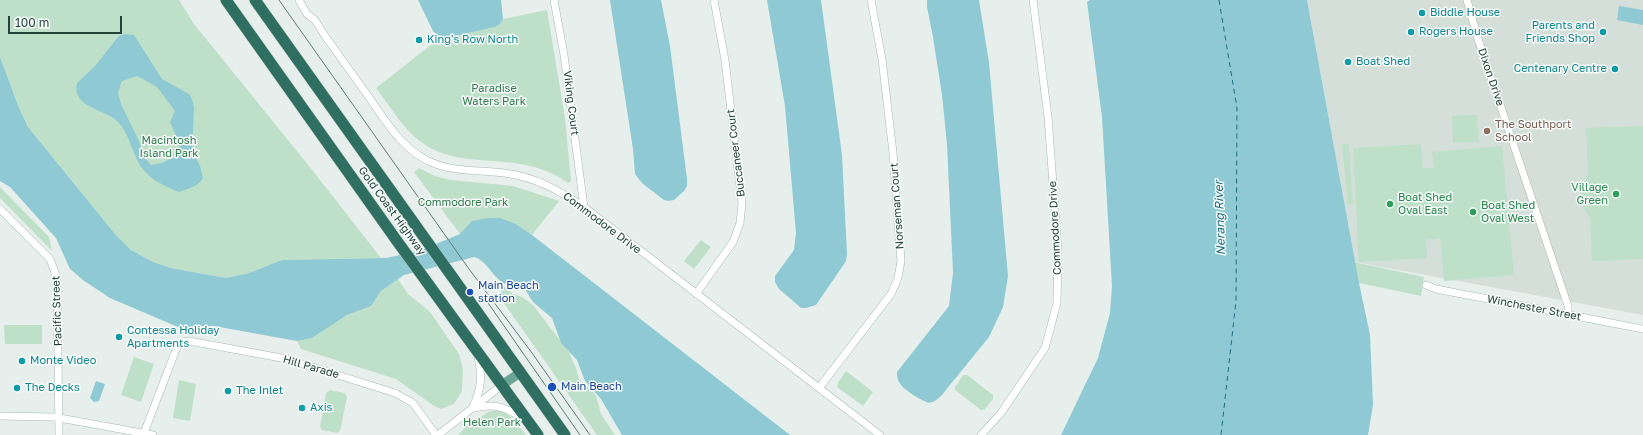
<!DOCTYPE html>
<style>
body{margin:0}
#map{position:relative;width:1643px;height:435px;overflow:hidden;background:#e6efeb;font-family:"Golos Text",sans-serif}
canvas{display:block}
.scale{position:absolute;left:8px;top:16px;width:114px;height:18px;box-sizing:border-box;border:2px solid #24423a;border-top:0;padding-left:5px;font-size:12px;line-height:14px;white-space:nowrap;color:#24423a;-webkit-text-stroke:3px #f7fbf9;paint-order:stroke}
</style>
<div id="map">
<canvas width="1643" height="435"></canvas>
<div class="scale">100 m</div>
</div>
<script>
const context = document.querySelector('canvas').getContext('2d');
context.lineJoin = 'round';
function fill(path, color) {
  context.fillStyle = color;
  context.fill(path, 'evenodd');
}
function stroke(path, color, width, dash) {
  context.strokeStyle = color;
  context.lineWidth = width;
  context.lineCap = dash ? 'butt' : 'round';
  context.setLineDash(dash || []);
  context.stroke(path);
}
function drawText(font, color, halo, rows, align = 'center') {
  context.font = font + ' "Golos Text",sans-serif';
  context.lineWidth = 3;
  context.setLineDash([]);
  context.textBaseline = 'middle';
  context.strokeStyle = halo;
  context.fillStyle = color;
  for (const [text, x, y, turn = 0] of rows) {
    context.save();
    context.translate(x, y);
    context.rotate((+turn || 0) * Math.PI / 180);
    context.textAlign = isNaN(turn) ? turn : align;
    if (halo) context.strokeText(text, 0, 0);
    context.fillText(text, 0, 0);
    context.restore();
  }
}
fill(new Path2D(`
 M1307,0H1643V315L1355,262Z`), '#d4dfda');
fill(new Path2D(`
 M0,0H179L194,24L309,166L381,258L282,260L249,273L226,278L171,268L153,262L131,250L115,234L28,127L19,108L0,57Z
 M547,10L565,118L571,181L568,183C553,172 533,165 514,163C481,159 448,162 421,142C402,128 390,106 376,88L441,37L495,27L500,24L503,19Z
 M1477,115L1479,142L1453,143L1452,116Z
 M1643,126V259L1592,261L1590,218L1584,209L1581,195L1584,181L1588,173L1586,128Z
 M1342,144H1349L1353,204L1348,205Z
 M1421,144L1423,168H1434L1432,152L1502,146L1514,275L1444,281L1440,238L1426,240L1427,258L1359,262L1353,148Z
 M419,168L435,176L451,180L513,186L559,201L532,235L516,224L460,234L414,172Z
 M0,187L49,237L52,251L0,198Z
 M701,240L711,247L694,269L684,261Z
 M1354,262L1424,277L1421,296L1359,283Z
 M398,279L408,294L430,312L459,354L463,369L462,391L454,404L441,409L434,406L396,379L301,349L297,341L312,338L347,315L371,306L381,291Z
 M505,287L513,294L522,297L533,305L569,352L577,371L579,380L583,384L591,389L596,396L601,414L615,435H597L501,299V291Z
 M4,325H42V344H5Z
 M134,357L154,364L141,402L121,395Z
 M846,371L873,392L863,406L837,387L838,383Z
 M963,375H967L993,395V399L984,410H981L955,390V387Z
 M179,380L196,384L190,421L173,418Z
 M330,390L345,393L347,397L340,431L337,433L322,430L320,427L326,393Z
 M490,411H503L514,420L526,435H458L468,425Z`), '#bfe0c8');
fill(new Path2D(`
 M418,0H501L503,19L500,24L495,27L449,37H438L433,31Z
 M610,0H661L670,46L687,179V186L684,191L674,200L669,201L664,200L642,183L635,174L633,149Z
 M767,0H821L842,155L847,254L846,261L842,267L816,305L806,308H801L792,300L779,289L775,282V276L794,250L796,233L785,106Z
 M927,0H979L989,63L1008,276L1003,307L989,337L941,396L935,401L929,403C921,400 903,390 899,382C897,379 897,375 897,372L949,306L953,273L947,144L942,95L933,37L927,7Z
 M1090,0H1307L1359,283L1370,335L1373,405L1368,435H1061L1098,358L1110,313L1112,286L1102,117L1087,2Z
 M1619,6L1643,10V25L1617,20Z
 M125,34L134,35L162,79L189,94L192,99L194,107L192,150L200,166L203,178C199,186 187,189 179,192C159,184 143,176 135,155C130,144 127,131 118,122C106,109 71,108 77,83L95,66L118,37ZM137,76L157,87L175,111L170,122L180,145L175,157L162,163L151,165L144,157L139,141L121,104L118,92L122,81Z
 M0,57L19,108L28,127L115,234L131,250L153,262L171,268L226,278L249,273L282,260L386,258L419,251L460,234L472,221L488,218H500L516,224L532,235L790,435H622L601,399L585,381L577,360L561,343L552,318L533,302L523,286C518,286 511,286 506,284C493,279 488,261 474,257L404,275L381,291L371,306L347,315L312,338L297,341L214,326L178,327L110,298L83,280L70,269L56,238L10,187L0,181Z
 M96,381L105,384L99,401L94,402L90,398Z`), '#8ec9d4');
stroke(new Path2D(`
 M1219,0L1237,108L1236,301L1221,435`), '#1c6f80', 1, [5, 4]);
const minor = new Path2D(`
 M299,0L307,14L315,20L325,36C339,55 352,74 366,93C385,120 404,154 438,165C459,172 482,170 504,173C536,177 558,190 584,207L880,435
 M554,0L564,55L584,207
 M1467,0L1479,42L1568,306V314
 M0,209L50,259L57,278L59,435
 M1426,285L1436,289L1643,329
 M696,294L733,242L740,223L742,203L725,60L714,0
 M819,388L891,294L898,278L901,261L893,153L882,59L871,0
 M473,407C482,387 482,377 478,356
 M474,408C496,403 505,407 524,419
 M0,416L54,417L153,435
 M144,433L177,347L182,342L189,341L287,359L395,393L413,403L436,435
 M438,435L502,385
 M981,435L1001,413L1045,348L1057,303L1058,251L1048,117L1033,0`);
const major = new Path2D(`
 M502,385L521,372`);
const highway = new Path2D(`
 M226,0L397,241L538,435
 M255,0L565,435`);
stroke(minor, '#a8b8b2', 8);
stroke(major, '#c2cac8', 10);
stroke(highway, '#c2cac8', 12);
stroke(minor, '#fff', 7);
stroke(major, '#6aa596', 9);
stroke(highway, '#2f6f62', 11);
stroke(new Path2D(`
 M279,0L469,269L532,353L590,435
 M486,300L580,435`), '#5f7d75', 1);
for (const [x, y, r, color] of [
 [1422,13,4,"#0f9aa8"],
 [1411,32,4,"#0f9aa8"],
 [1603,32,4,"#0f9aa8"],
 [419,40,4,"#0f9aa8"],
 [1348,62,4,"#0f9aa8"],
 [1615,69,4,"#0f9aa8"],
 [1487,131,4,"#8d6e63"],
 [1616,194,4,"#2e9e5b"],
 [1390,204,4,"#2e9e5b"],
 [1473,212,4,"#2e9e5b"],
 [470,292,4,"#1a4fb4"],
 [119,337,4,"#0f9aa8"],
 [22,361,4,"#0f9aa8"],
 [552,387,5,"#1a4fb4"],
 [17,388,4,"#0f9aa8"],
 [228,391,4,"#0f9aa8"],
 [302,408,4,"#0f9aa8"]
]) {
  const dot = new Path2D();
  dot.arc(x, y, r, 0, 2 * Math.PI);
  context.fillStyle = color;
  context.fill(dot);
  stroke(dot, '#f7fbf9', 1.5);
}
drawText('11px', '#0d838f', '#f7fbf9', [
 ["Biddle House",1430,13],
 ["Parents and",1595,26,"right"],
 ["Friends Shop",1595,39,"right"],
 ["Rogers House",1419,32],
 ["King's Row North",427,40],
 ["Boat Shed",1356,62],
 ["Centenary Centre",1607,69,"right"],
 ["Contessa Holiday",127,331],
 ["Apartments",127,344],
 ["Monte Video",30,361],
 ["The Decks",25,388],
 ["The Inlet",236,391],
 ["Axis",310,408]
], 'left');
drawText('11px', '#24423a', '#f7fbf9', [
 ["Dixon Drive",1491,77,71],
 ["Viking Court",571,103,83],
 ["Buccaneer Court",736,153,-97],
 ["Norseman Court",897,206,-94],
 ["Gold Coast Highway",392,211,54],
 ["Commodore Drive",602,223,37],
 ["Commodore Drive",1055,228,-93],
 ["Winchester Street",1534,308,11],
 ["Pacific Street",57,311,-92],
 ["Hill Parade",311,367,16]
]);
drawText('11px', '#2d7a4b', '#f7fbf9', [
 ["Paradise",494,89],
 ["Waters Park",494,102],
 ["Macintosh",169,141],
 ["Island Park",169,154],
 ["Commodore Park",463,203],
 ["Helen Park",492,423]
]);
drawText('11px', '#785e54', '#f7fbf9', [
 ["The Southport",1495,125],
 ["School",1495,138]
], 'left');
drawText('11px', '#27864d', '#f7fbf9', [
 ["Village",1608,188,"right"],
 ["Green",1608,201,"right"],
 ["Boat Shed",1398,198],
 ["Oval East",1398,211],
 ["Boat Shed",1481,206],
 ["Oval West",1481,219]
], 'left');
drawText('11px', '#164399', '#f7fbf9', [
 ["Main Beach",478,286],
 ["station",478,299],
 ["Main Beach",561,387]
], 'left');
drawText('italic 12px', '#1c6f80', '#f7fbf9', [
 ["Nerang River",1220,218,-92]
]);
</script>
